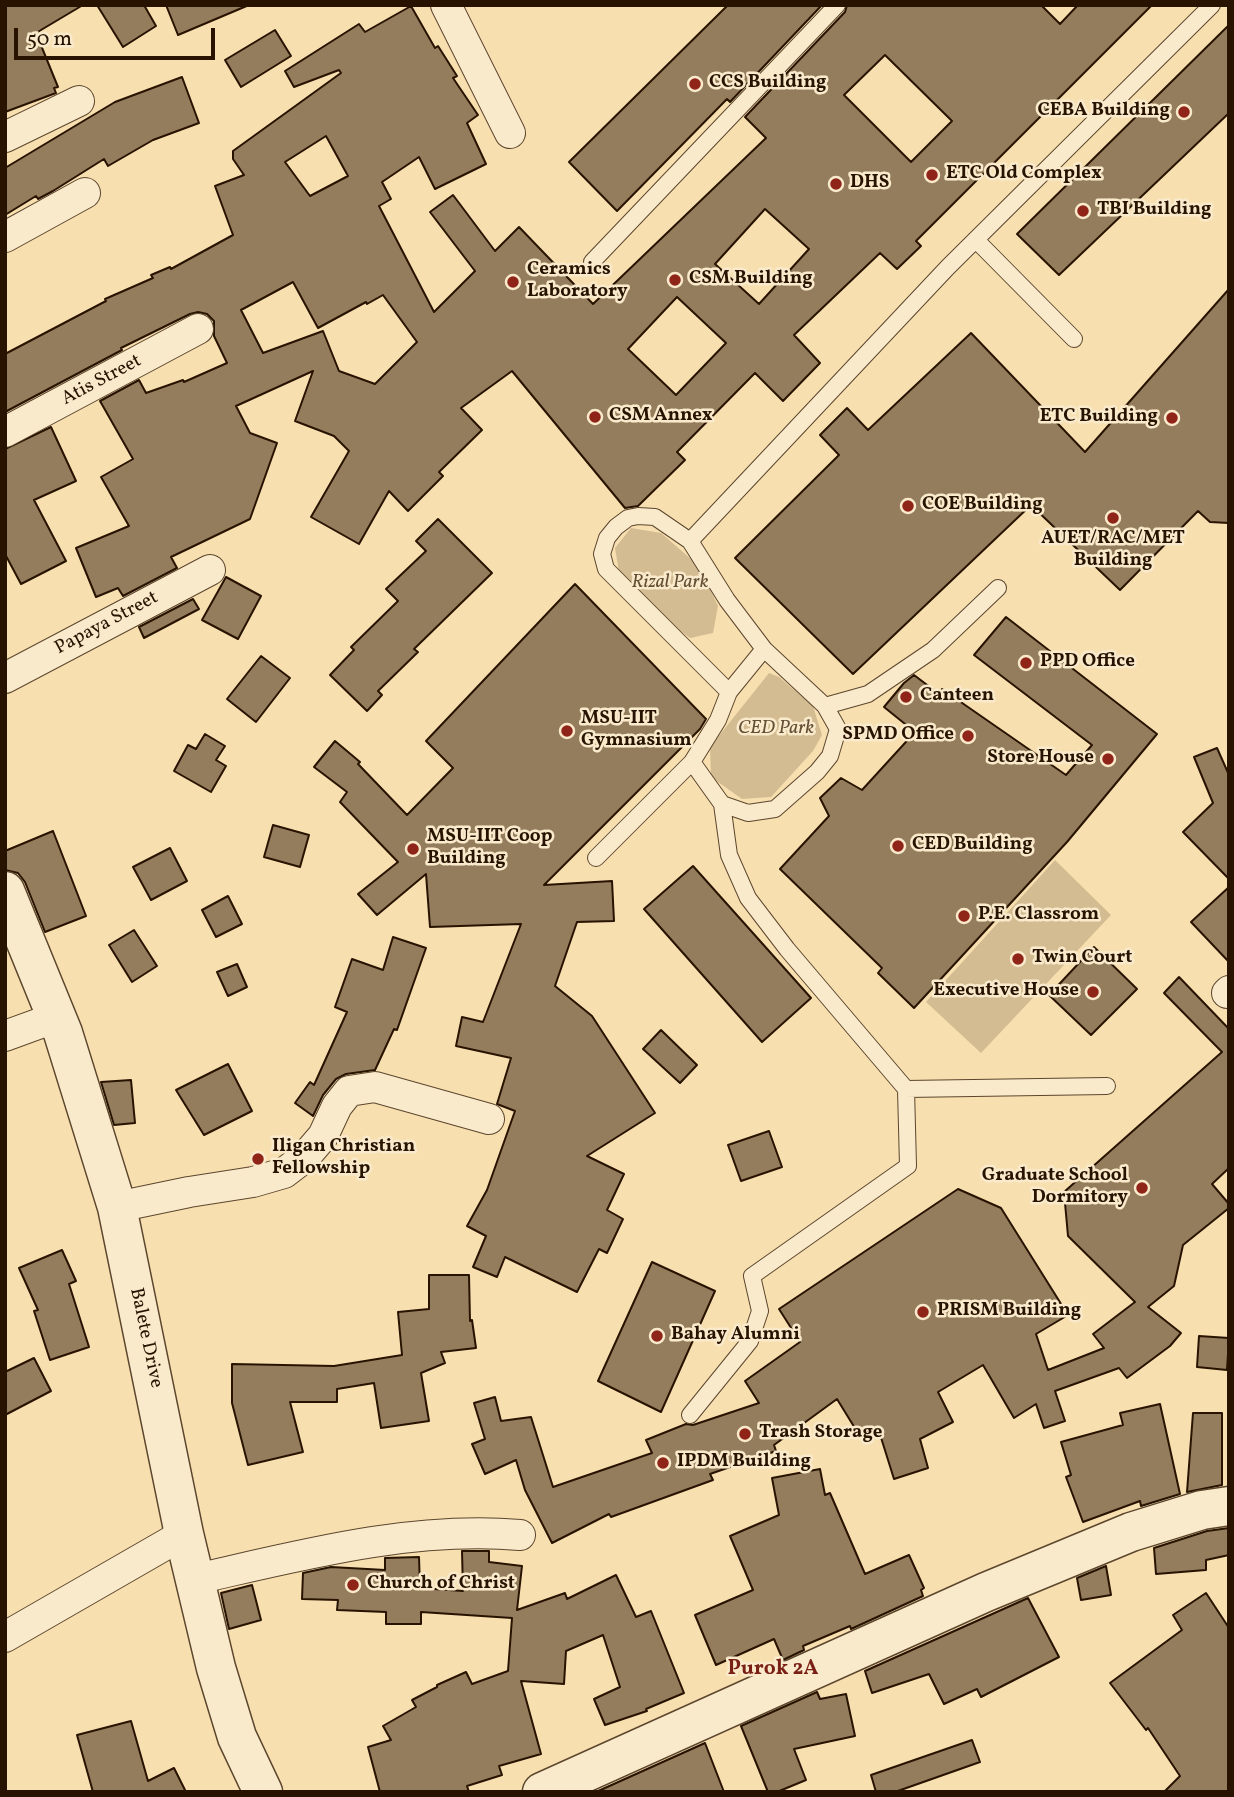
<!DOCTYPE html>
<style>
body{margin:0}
#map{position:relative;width:1234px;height:1797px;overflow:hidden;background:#f7dfb0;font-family:Vollkorn,serif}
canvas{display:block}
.frame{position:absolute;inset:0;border:7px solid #281301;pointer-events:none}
.scale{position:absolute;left:14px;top:28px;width:201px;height:32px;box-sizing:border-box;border:4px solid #281301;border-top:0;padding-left:9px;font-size:21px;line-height:24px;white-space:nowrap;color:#281301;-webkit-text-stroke:5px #faeacc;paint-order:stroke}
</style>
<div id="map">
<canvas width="1234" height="1797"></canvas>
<div class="frame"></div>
<div class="scale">50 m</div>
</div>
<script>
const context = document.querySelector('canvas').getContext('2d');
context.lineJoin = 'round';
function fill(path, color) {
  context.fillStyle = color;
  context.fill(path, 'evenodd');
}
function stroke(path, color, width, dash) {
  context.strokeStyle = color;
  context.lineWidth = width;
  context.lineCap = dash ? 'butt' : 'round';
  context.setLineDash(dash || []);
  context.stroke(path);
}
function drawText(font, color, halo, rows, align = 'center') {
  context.font = font + ' Vollkorn,serif';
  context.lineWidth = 5;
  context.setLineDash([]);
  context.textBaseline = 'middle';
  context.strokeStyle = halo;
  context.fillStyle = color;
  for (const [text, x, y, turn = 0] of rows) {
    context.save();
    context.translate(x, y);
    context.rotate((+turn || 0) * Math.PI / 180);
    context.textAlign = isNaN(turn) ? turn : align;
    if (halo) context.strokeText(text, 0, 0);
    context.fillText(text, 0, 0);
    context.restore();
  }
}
fill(new Path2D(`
 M631,528L661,533L699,566L718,606L713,633L690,638L649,608L620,578L615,548Z
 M769,673L779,677L813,706L822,735L813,751L771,797L742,799L711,777L710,747Z
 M1055,860L1111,915L981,1053L926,1002Z`), '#d4bc92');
const building = new Path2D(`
 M5,5H83L36,33L58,87L54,88L56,93L5,112Z
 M97,5H144L156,26L123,47Z
 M166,5H249L178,35Z
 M728,5H822L730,102L727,99L617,211L569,162Z
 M847,5H1041L1060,24L1078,5H1152L916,241L921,246L897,269L880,253L794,335L820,363L783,401L755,373L677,452L685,460L638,506L625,508L512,371L461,408L482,430L439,472L443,476L408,511L389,491L359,544L311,517L349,451L334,436L295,421L313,371L236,406L250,433L277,443L250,519L171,557L177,568L123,596L118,588L96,597L76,548L129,526L101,477L133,459L100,401L139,380L146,393L183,380L184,382L227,363L214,336V321L207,314L198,312L190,314L121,348L122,350L5,412V354L106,301L105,299L153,278L151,275L170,267L171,269L233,235L215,186L244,175L233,159V151L341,73L339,70L294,87L285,71L359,24L365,32L411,6L435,48L438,46L457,76L453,78L478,115L467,123L486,164L435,189L419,157L382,182L391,199L379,206L434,312L475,271L430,212L453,195L495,251L519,227L593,304L766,138L745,117L845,12ZM885,55L952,121L911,162L844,95ZM326,136L348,176L310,196L285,162ZM765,209L809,249L759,304L715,264ZM293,282L318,328L366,302L367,304L383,295L417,342L375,384L339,371L323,331L263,353L241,310ZM677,297L726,343L676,395L628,349Z
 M1229,25V113L1059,275L1017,234Z
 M275,30L291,56L241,87L225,60Z
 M182,77L199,123L153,140L108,166L104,159L53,191L38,199L36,196L5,215V168L115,102Z
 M1229,289V523L1210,522L1198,511L1120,590L1031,505L853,674L735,558L839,455L820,435L847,408L868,430L971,333L1085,452Z
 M51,427L76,481L34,500L66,561L21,584L5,554V449Z
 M438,519L492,573L414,649L418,652L378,691L382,695L367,711L330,675L354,650L351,647L398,601L386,589L426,551L416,541Z
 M226,577L261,596L238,639L202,620Z
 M575,584L706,719L700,729L544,885L612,881L614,921L577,922L555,986L592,1016L655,1113L587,1156L624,1174L607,1210L623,1219L607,1253L599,1249L577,1292L505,1257L497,1277L473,1267L486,1236L467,1226L487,1190L515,1111L497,1104L511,1058L456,1046L462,1017L483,1022L521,924L430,927L426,874L377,915L358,894L398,862L340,802L347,792L314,767L335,741L360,762L358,764L407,815L453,768L426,741Z
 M193,599L199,609L144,638L139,627Z
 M1006,617L1157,734L1067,842L914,1008L878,973L882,968L780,869L829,816L820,798L841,778L862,790L915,732L884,707L904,683L914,675L939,694L942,689L1066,775L1092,745L974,655Z
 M261,656L290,678L256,722L227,699Z
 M205,734L225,746L216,760L226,766L211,792L174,771L188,745L196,749Z
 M1217,748L1229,775V879L1183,832L1213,803L1194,757Z
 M273,825L309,835L300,867L264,857Z
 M53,831L86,916L45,932L25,882L18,873L5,870V851Z
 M170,848L187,881L151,900L133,867Z
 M693,866L811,998L762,1042L644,909Z
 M1229,887V962L1191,922Z
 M228,896L242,924L216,937L202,910Z
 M134,930L157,966L132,982L109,945Z
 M393,937L426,948L397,1030L394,1029L375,1070L346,1074L336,1079L323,1095L313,1116L295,1103L310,1082L314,1085L347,1012L335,1007L352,959L383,970Z
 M1094,947L1137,989L1091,1035L1049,995Z
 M237,964L247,987L228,996L217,972Z
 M1179,977L1229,1029V1168L1212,1184L1229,1204V1208L1183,1245L1174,1286L1148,1307L1181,1333L1170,1346L1127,1378L1119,1368L1055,1391L1065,1421L1044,1428L1036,1404L1014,1418L983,1365L938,1392L953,1422L920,1439L928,1468L894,1479L878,1428L861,1438L837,1399L774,1445L776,1451L710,1474L713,1480L611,1517L609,1514L552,1543L525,1490L516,1460L485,1474L472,1444L485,1439L474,1403L495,1397L501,1421L531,1417L553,1487L652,1453L646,1440L686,1424L693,1425L759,1403L745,1381L800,1342L779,1309L958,1189L1001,1208L1068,1315L1036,1334L1048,1370L1104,1348L1093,1334L1135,1302L1068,1236L1064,1192L1222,1052L1164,993Z
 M661,1030L697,1065L680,1083L643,1049Z
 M228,1064L252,1111L204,1135L176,1090Z
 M131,1080L135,1123L114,1125L101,1082Z
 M769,1131L782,1167L741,1181L728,1145Z
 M62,1250L76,1281L69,1284L89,1347L50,1360L34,1311L38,1310L19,1268Z
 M652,1262L715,1291L661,1412L598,1381Z
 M429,1275H469L470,1321L472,1320L476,1348L441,1352L445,1363L421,1373L429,1421L381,1428L374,1383L337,1389V1402H290L303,1452L248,1465L232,1403V1364L334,1366L402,1355L398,1312L429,1309Z
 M1199,1336L1229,1338L1227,1370L1197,1367Z
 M34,1358L51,1391L5,1415V1372Z
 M1160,1404L1180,1494L1141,1506L1140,1501L1083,1522L1066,1477L1071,1475L1061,1442L1123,1425L1120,1413Z
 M1193,1413H1222V1485L1187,1492Z
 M820,1469L825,1495L830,1493L865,1574L909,1555L924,1588L921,1590L923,1596L851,1629L850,1626L803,1646L804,1650L783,1660L774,1639L716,1665L695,1615L753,1590L730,1536L779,1515L772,1478Z
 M1229,1528V1555L1206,1560V1570L1156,1574L1154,1548L1207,1531Z
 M462,1551H489V1562L522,1566L517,1610L565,1593L567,1599L616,1575L636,1617L651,1611L684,1693L646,1709L647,1711L605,1725L594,1699L620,1687L603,1635L566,1651L564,1684L521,1681L541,1754L499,1766L502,1775L467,1786L469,1792H380L368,1747L391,1740L383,1726L416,1707L412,1700L437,1687V1685L466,1672L472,1684L508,1671L512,1618L421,1612V1624H386V1612L337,1610L338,1600L302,1599L303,1573L331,1567L385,1570V1558L419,1557L420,1588L463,1591Z
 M1106,1566L1111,1595L1081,1600L1077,1578Z
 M252,1585L261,1620L229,1629L221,1593Z
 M1206,1593L1229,1628V1792H1164L1180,1776L1148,1728L1146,1730L1110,1683L1182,1630L1173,1615Z
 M1028,1598L1059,1657L981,1697L977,1689L944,1704L929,1674L872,1693L865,1671Z
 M817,1692L820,1699L846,1694L855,1736L794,1749L806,1780L777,1792H768L741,1726Z
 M131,1721L148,1781L174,1768L186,1792H93L77,1735Z
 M972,1740L980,1762L895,1792H876L871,1775Z
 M705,1743L724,1792H596Z`);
fill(building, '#947d5c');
stroke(building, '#281301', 2);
const service = new Path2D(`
 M976,240L1074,339
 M592,262L837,5
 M690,541L948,267L1212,5
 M825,706L868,694L933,650L998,588
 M722,804L748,813L775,809L817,772L830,756L838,729L825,706L764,649L727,600L690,541L655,517L638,516L628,518L616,527L607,538L602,554L606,569L729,692
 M596,858L692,762L718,720L729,692L764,649
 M906,1089L1107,1086
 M690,1415L750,1341L760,1311L752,1276L908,1166L906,1089L787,949L748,898L729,855L722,804L692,762`);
const minor = new Path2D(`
 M446,5L510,133
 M5,137L79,101
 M5,237L85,193
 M5,432L198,329
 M5,678L210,570
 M1227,993L1229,991
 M5,1036L57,1017
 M117,1207L189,1192L253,1182L284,1173L305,1157L323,1136L337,1106L349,1091L375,1087L489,1119
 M196,1579C302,1555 410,1526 520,1535
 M5,1637L184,1534`);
const tertiary = new Path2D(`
 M5,891L63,1033L117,1207L184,1534L216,1668L237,1737L263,1792
 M542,1792L986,1592L1131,1532L1202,1510L1229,1506`);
stroke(service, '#5c462d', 18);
stroke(minor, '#5c462d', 32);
stroke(tertiary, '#5c462d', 41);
stroke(service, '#faeacc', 16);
stroke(minor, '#faeacc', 30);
stroke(tertiary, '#faeacc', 38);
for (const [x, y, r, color] of [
 [695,84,7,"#8f2418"],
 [1184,112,7,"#8f2418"],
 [932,175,7,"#8f2418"],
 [836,184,7,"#8f2418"],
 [1083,211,7,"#8f2418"],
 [675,280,7,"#8f2418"],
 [513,282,7,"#8f2418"],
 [595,417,7,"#8f2418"],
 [1172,418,7,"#8f2418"],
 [908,506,7,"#8f2418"],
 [1113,518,7,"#8f2418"],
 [1026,663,7,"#8f2418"],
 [906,697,7,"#8f2418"],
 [567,731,7,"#8f2418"],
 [968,736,7,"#8f2418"],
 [1108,759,7,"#8f2418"],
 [898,846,7,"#8f2418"],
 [413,849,7,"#8f2418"],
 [964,916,7,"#8f2418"],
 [1018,959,7,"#8f2418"],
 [1093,992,7,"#8f2418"],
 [258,1159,7,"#8f2418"],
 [1142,1188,7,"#8f2418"],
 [923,1312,7,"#8f2418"],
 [657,1336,7,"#8f2418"],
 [745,1434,7,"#8f2418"],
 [663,1463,7,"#8f2418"],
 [353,1585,7,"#8f2418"]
]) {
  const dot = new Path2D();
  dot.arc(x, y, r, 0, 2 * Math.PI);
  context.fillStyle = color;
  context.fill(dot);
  stroke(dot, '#faeacc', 2.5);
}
drawText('bold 19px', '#281301', '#faeacc', [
 ["CCS Building",709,84],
 ["CEBA Building",1170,112,"right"],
 ["ETC Old Complex",946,175],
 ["DHS",850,184],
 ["TBI Building",1097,211],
 ["Ceramics",527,271],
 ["Laboratory",527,293],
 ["CSM Building",689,280],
 ["CSM Annex",609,417],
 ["ETC Building",1158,418,"right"],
 ["COE Building",922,506],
 ["AUET/RAC/MET",1113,540,"center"],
 ["Building",1113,562,"center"],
 ["PPD Office",1040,663],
 ["Canteen",920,697],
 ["MSU-IIT",581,720],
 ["Gymnasium",581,742],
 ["SPMD Office",954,736,"right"],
 ["Store House",1094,759,"right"],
 ["MSU-IIT Coop",427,838],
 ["Building",427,860],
 ["CED Building",912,846],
 ["P.E. Classrom",978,916],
 ["Twin Court",1032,959],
 ["Executive House",1079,992,"right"],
 ["Iligan Christian",272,1148],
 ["Fellowship",272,1170],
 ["Graduate School",1128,1177,"right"],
 ["Dormitory",1128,1199,"right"],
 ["PRISM Building",937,1312],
 ["Bahay Alumni",671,1336],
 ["Trash Storage",759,1434],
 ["IPDM Building",677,1463],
 ["Church of Christ",367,1585]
], 'left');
drawText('19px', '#281301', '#faeacc', [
 ["Atis Street",102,381,-28],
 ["Papaya Street",107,624,-28],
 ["Balete Drive",145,1338,78]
]);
drawText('italic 19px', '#644e34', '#faeacc', [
 ["Rizal Park",670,584],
 ["CED Park",776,730]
]);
drawText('bold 21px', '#7a1f14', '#faeacc', [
 ["Purok 2A",773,1670]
]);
</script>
